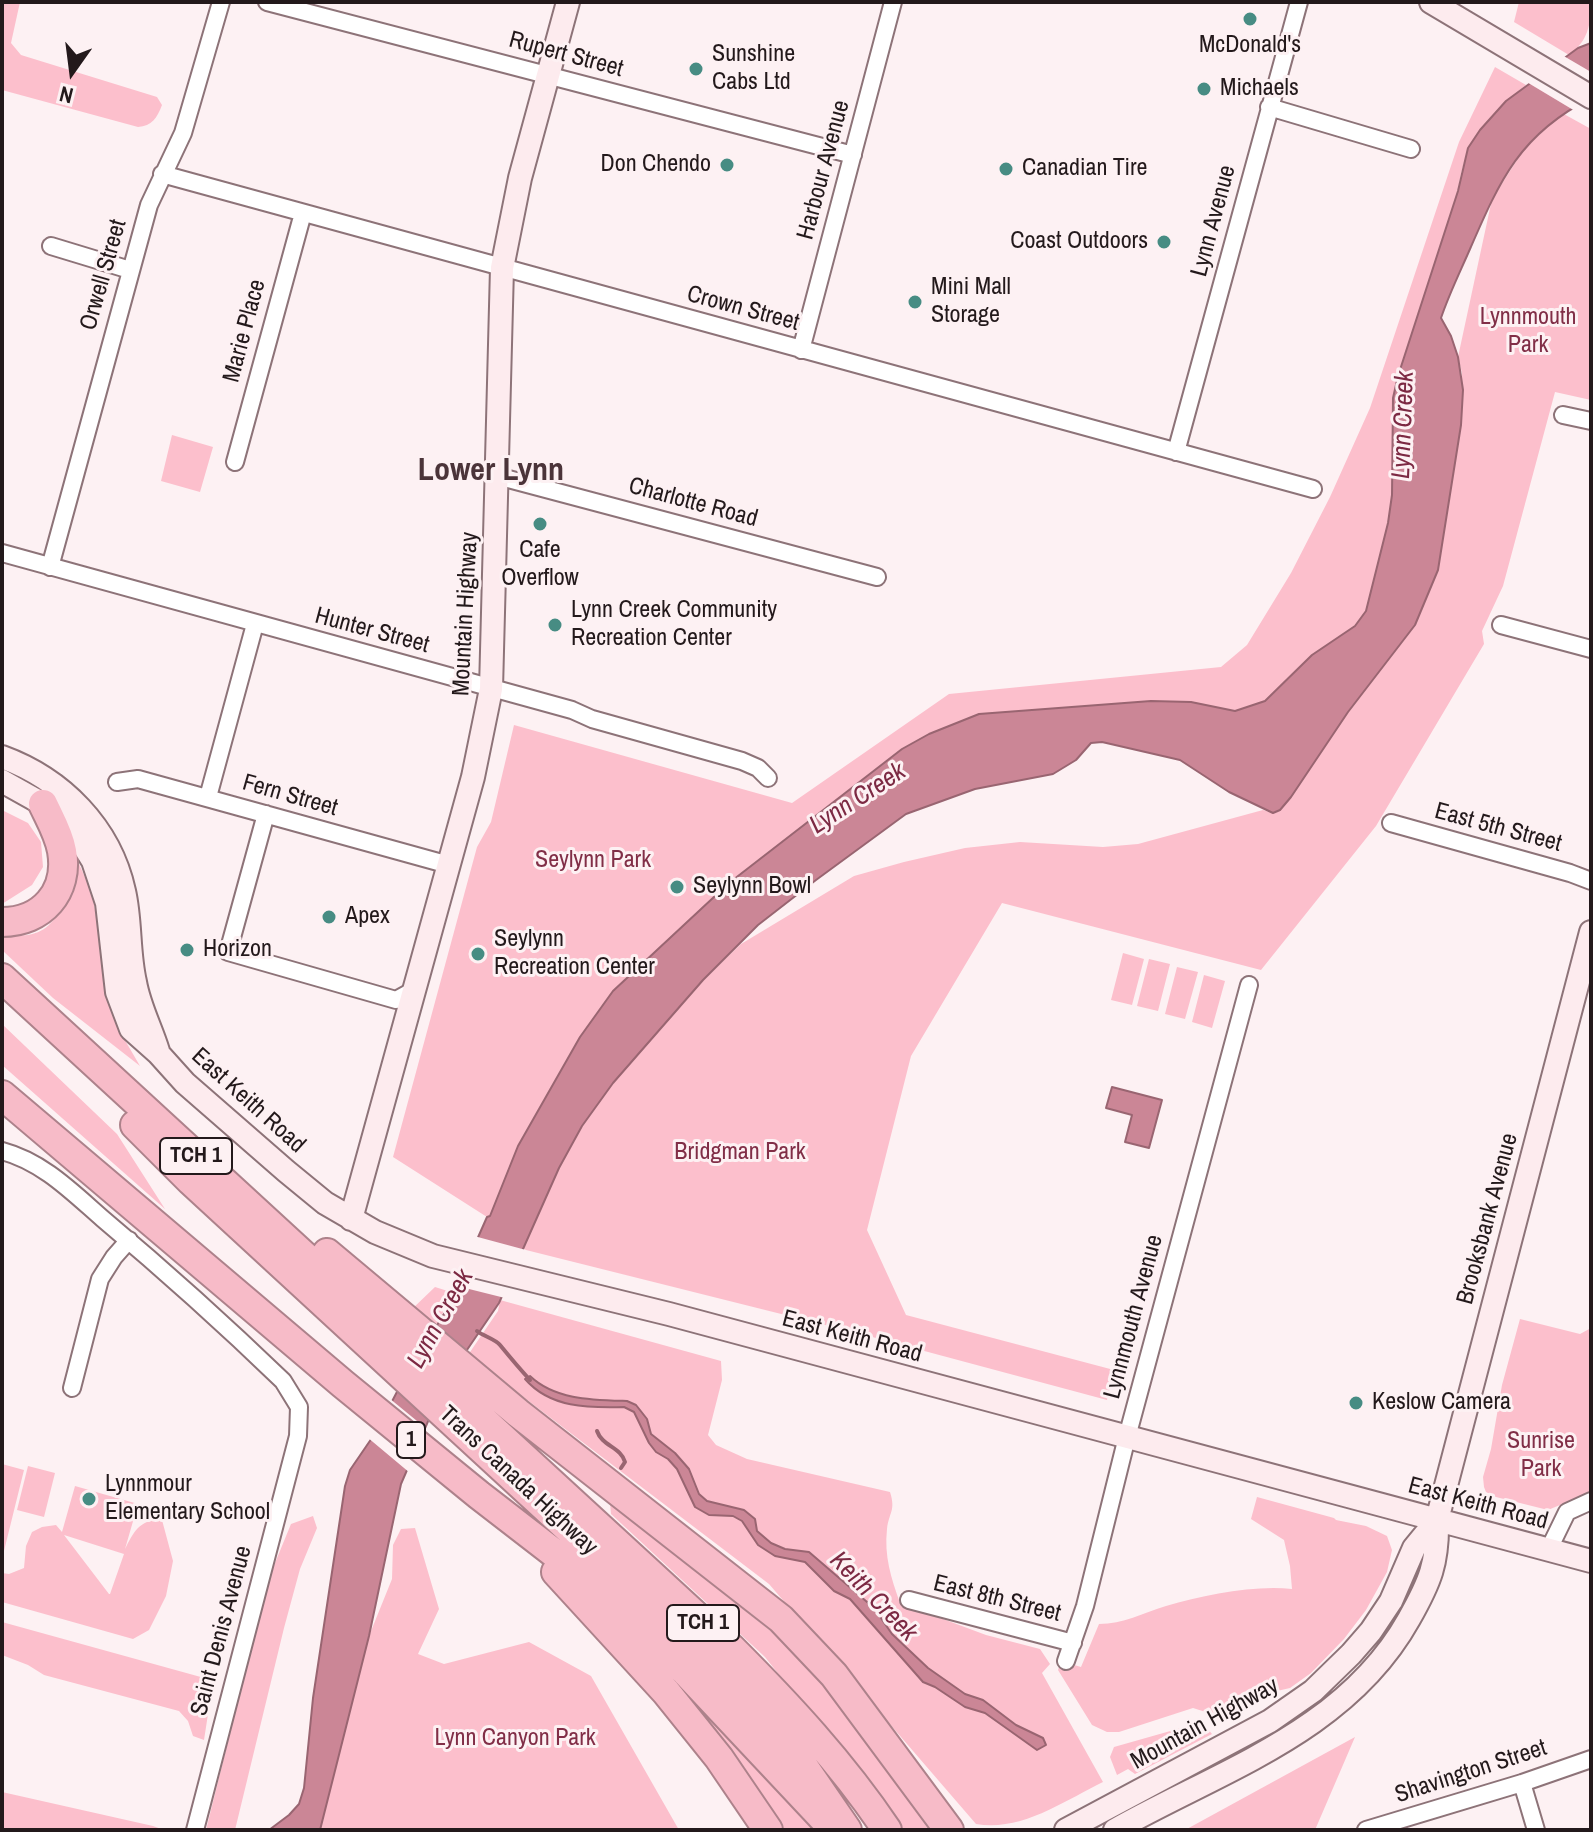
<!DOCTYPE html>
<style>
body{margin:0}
#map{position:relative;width:1593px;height:1832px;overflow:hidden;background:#fdf1f3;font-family:"Archivo Narrow",sans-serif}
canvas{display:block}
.frame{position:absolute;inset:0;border:4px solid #23191b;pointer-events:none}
.north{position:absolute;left:32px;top:32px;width:80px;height:80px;-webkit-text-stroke:6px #fdf1f3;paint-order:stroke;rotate:194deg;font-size:22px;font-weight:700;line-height:32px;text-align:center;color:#23191b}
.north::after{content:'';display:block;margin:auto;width:28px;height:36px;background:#23191b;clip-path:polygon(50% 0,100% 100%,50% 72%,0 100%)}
</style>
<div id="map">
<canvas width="1593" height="1832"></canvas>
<div class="frame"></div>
<div class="north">N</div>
</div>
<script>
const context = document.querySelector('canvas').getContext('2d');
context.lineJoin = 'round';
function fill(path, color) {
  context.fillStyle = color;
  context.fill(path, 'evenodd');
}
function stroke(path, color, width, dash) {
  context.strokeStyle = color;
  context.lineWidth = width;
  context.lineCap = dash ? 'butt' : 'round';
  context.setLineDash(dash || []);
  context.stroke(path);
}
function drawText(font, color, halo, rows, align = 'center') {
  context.font = font + ' "Archivo Narrow",sans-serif';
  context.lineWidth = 6;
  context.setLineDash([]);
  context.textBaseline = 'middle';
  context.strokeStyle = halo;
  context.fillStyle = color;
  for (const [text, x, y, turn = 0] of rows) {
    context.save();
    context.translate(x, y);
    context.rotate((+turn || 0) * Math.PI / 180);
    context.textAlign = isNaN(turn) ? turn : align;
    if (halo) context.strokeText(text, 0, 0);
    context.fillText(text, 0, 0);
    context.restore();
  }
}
fill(new Path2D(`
 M2,2H20L11,43L21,55L157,97L162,105C157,118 152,126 138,127L2,90Z
 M1519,2H1591C1591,25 1588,41 1569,55L1514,22Z
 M1495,67L1526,85C1487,118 1465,139 1458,191L1398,376L1393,398L1392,495L1388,523L1366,611L1355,626L1312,655L1265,701L1235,711L1191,702L1151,701L979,714L929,734L902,749L729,883L613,991L580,1037L518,1146L490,1216L487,1217L393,1157L477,847L491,822L514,725L792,803L949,694L1221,667L1247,645L1291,573L1330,497L1370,408L1459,142Z
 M1562,113L1591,129V400L1555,392L1503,586L1482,631L1484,644L1376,826L1261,970L1002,903L911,1056L867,1230L906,1315L1114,1370L1107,1400L861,1334L522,1249L559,1168L582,1126L613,1083L703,980L741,944L854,876L904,862L965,848L1020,842L1103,847L1138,844L1263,810L1273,813L1280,810L1348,712L1415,625L1438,570L1461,425L1462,373L1458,357L1492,199L1524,149Z
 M172,435L213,447L200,492L161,481Z
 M2,810L28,823L41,842L43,867L32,885L2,904Z
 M72,848L92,893L111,1001L119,1030L140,1066L53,998L2,950V933C10,934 20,936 28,935C67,929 68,879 72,848Z
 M1123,953L1144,959L1132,1005L1111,1000Z
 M1149,959L1170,964L1158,1011L1137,1006Z
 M1177,967L1198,972L1185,1019L1165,1014Z
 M1204,975L1225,981L1212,1028L1192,1022Z
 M2,1024L117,1134L165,1209L2,1065Z
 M435,1287L454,1293L427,1341L411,1310Z
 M500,1300L721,1361L722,1380L708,1435L716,1445L747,1459L890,1492C896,1511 889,1512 887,1529C884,1556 891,1578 900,1603L986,1635L1040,1649L1050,1664L1042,1673L1103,1782C1064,1801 1021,1832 976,1824L769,1584L468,1355L498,1311Z
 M1520,1319L1580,1334L1591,1328V1492L1548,1510L1496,1497L1486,1492L1484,1487L1483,1477L1491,1449L1502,1385Z
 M2,1464L24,1470L2,1559Z
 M28,1466L55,1473L44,1517L17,1510Z
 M75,1486L138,1504L125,1549C134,1531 140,1519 162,1520L173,1561L166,1596L149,1630L133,1639L2,1602V1573L9,1574L24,1568L26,1546L32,1532L42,1527L56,1525L62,1532ZM64,1535L124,1554L110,1594H109Z
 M1257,1497L1334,1518L1336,1520L1366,1526L1387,1536L1392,1550L1387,1572L1366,1610L1344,1639L1311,1673L1290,1688L1277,1691L1221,1724L1215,1715L1193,1708L1119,1732H1107L1092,1725L1058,1670L1061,1661L1081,1667L1099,1624C1123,1624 1143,1613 1166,1606C1204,1595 1253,1585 1292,1589L1290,1566L1284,1540L1251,1519Z
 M610,1503L791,1647L849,1715L937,1830H898L867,1786L765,1657L611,1514Z
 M313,1516L317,1528L300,1569L284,1628L235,1830H206L268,1580L291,1524Z
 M415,1528L439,1609L418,1654L444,1664L529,1642L591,1676L679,1830H320L369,1636L392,1579L393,1545L401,1529Z
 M2,1622L208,1679L210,1701L204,1740L193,1736L188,1721L179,1711L44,1675L28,1665L2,1655Z
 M656,1661L818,1830H784L750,1779Z
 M1195,1724L1206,1727L1212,1734L1135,1774L1128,1769L1117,1775L1110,1757L1114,1747Z
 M1355,1737L1315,1830H1185Z
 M2,1792L153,1826L164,1830H2Z`), '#fcbfcc');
const water = new Path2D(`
 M1591,43V98C1520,134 1500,180 1470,249C1460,272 1449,294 1441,318L1451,336L1458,357L1463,390L1461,425L1438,570L1415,625L1348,712L1291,797L1280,810L1273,813L1229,792L1180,760L1102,742L1091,743L1076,760L1053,774L975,789L906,814L816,880L758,925L703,980L613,1083L582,1126L559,1168L499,1303L456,1366L429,1419L401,1484L369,1636L320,1830H269L289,1815L299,1804L304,1788L313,1698L345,1486L350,1470L376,1432L399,1388L445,1312L487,1217L490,1216L518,1146L580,1037L613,991L729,883L902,749L929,734L979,714L1151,701L1191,702L1235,711L1265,701L1312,655L1355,626L1366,611L1388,523L1392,495L1393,398L1398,376L1458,191L1468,148L1480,130L1506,101L1578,48Z
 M1112,1087L1162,1100L1149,1148L1125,1142L1132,1115L1106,1108Z
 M530,1376C555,1400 593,1400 627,1401L636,1405L647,1419L651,1434L675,1453L689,1469L699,1494L707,1501L744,1510L755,1519L757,1531L771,1543L785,1549L809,1552L874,1608L892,1634L928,1668L965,1694L983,1700L1016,1725L1043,1738L1046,1745L1037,1750L985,1713L965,1707L935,1687L923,1682L850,1599L834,1591L805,1562L775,1556L758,1545L742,1521L733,1516L709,1515L695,1507L677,1469L668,1459L656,1452L649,1443L634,1412L624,1407C588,1408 550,1408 525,1379Z`);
fill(water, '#cb8696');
stroke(water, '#996571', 2);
fill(new Path2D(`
 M1562,55L1591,72V103L1575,111L1525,81Z
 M474,1236L526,1250L505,1298L453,1285Z
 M389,1398L428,1430L410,1473L367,1437Z`), '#fdf1f3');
stroke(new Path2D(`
 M477,1331C483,1336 495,1339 500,1345C509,1356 519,1368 530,1380
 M597,1431C602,1446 621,1447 625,1462L621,1468`), '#996571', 4);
const street = new Path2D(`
 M267,2L853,155
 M1269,107L1411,149
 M162,174L1313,489
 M51,246L130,270
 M801,350L893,2
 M1563,415L1591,421
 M1176,452L1299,2
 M235,462L303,213
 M497,476L877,577
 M2,553L572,710L592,719L742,761L758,768L768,778
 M50,567L149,205L183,133L221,2
 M1501,625L1591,649
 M117,782L138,779L449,865
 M208,797L255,624
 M266,814L228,952L396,1000L416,989
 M1391,823L1570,873L1591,881
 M2,1151C43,1162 72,1192 103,1219C165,1271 225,1325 283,1381L299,1407L298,1436L195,1830
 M72,1388L100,1279L114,1257L129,1240
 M1549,1549L1567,1512L1591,1501
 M909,1600L1073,1643
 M1066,1661L1085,1606L1127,1437L1249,985
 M1522,1783L1536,1830
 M1366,1830L1522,1783L1591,1759`);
const secondary = new Path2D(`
 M1431,2L1591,97
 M2,757C62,779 110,827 124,891C131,921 128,952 135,982C139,1006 151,1028 158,1051
 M2,781L43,804L58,815L80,840L93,861L107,903L117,992L131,1029L158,1053L185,1083L286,1171L325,1203L375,1232L433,1256L669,1314L1591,1561
 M351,1219L473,777L491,689L502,268L520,178L568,2
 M1066,1830L1270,1721L1313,1691L1351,1654L1371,1631L1391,1601L1414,1548L1437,1520
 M1115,1830C1221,1770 1346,1732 1409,1619C1430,1582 1438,1563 1437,1520L1591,932`);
const highway = new Path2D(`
 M2,922C42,922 69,892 62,851C59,834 50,819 43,804
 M2,978L731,1648C788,1705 842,1763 887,1830
 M2,1095L343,1384L479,1495L598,1587L685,1671L823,1818
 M135,1125L191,1181L674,1626L782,1735L847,1830
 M327,1253L518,1413L781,1619L834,1675L949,1830
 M556,1572L666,1692L719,1758L768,1830`);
stroke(street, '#8d7378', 20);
stroke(secondary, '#8d7378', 26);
stroke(highway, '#ad828b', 32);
stroke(street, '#fff', 16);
stroke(secondary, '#fdebee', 22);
stroke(highway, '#f7bbc8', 28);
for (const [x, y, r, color] of [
 [1250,19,8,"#478c83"],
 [696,69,8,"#478c83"],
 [1204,89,8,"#478c83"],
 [727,165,8,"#478c83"],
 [1006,169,8,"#478c83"],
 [1164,242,8,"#478c83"],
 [915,302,8,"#478c83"],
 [540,524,8,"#478c83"],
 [555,625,8,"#478c83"],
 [677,887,8,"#478c83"],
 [329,917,8,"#478c83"],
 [187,950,8,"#478c83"],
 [478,954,8,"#478c83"],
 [1356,1403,8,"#478c83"],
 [89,1499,8,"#478c83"]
]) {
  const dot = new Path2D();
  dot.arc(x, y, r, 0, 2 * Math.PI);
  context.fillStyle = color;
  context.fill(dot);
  stroke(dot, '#fdf1f3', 3);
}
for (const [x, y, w] of [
 [196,1156,72],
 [411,1440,28],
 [703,1623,72]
]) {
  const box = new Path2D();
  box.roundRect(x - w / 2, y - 18, w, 36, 6);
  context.fillStyle = '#fdf1f3';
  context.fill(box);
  stroke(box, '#23191b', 2);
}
drawText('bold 22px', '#23191b', null, [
 ["TCH 1",196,1156],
 ["1",411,1440],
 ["TCH 1",703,1623]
]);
drawText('24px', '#23191b', '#fdf1f3', [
 ["McDonald's",1250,46,"center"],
 ["Sunshine",712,55],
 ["Cabs Ltd",712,83],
 ["Michaels",1220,89],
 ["Don Chendo",711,165,"right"],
 ["Canadian Tire",1022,169],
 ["Coast Outdoors",1148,242,"right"],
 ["Mini Mall",931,288],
 ["Storage",931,316],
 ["Cafe",540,551,"center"],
 ["Overflow",540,579,"center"],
 ["Lynn Creek Community",571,611],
 ["Recreation Center",571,639],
 ["Seylynn Bowl",693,887],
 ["Apex",345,917],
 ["Seylynn",494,940],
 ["Recreation Center",494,968],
 ["Horizon",203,950],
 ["Keslow Camera",1372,1403],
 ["Lynnmour",105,1485],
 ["Elementary School",105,1513]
], 'left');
drawText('24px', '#23191b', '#fdf1f3', [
 ["Rupert Street",566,55,15],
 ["Harbour Avenue",824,170,-75],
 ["Lynn Avenue",1214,221,-75],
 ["Orwell Street",104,275,-74],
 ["Crown Street",743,309,15],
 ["Marie Place",245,331,-75],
 ["Charlotte Road",693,503,15],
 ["Mountain Highway",466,614,-87],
 ["Hunter Street",372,631,15],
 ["Fern Street",290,796,16],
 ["East 5th Street",1498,828,15],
 ["East Keith Road",248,1101,42],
 ["Brooksbank Avenue",1488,1219,-75],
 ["Lynnmouth Avenue",1134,1317,-75],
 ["East Keith Road",852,1337,15],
 ["Trans Canada Highway",518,1481,43],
 ["East Keith Road",1478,1504,15],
 ["East 8th Street",997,1599,14],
 ["Saint Denis Avenue",222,1631,-75],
 ["Mountain Highway",1205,1724,-29],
 ["Shavington Street",1471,1772,-18]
]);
drawText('24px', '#812e47', '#fdf1f3', [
 ["Lynnmouth",1528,318],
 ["Park",1528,346],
 ["Seylynn Park",593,861],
 ["Bridgman Park",740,1153],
 ["Sunrise",1541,1442],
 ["Park",1541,1470],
 ["Lynn Canyon Park",515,1739]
]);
drawText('italic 26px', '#7c2943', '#fdf1f3', [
 ["Lynn Creek",1404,425,-88],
 ["Lynn Creek",858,799,-33],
 ["Lynn Creek",441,1319,-61],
 ["Keith Creek",873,1597,46]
]);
drawText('bold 32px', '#4b3439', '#fdf1f3', [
 ["Lower Lynn",491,471]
]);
</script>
